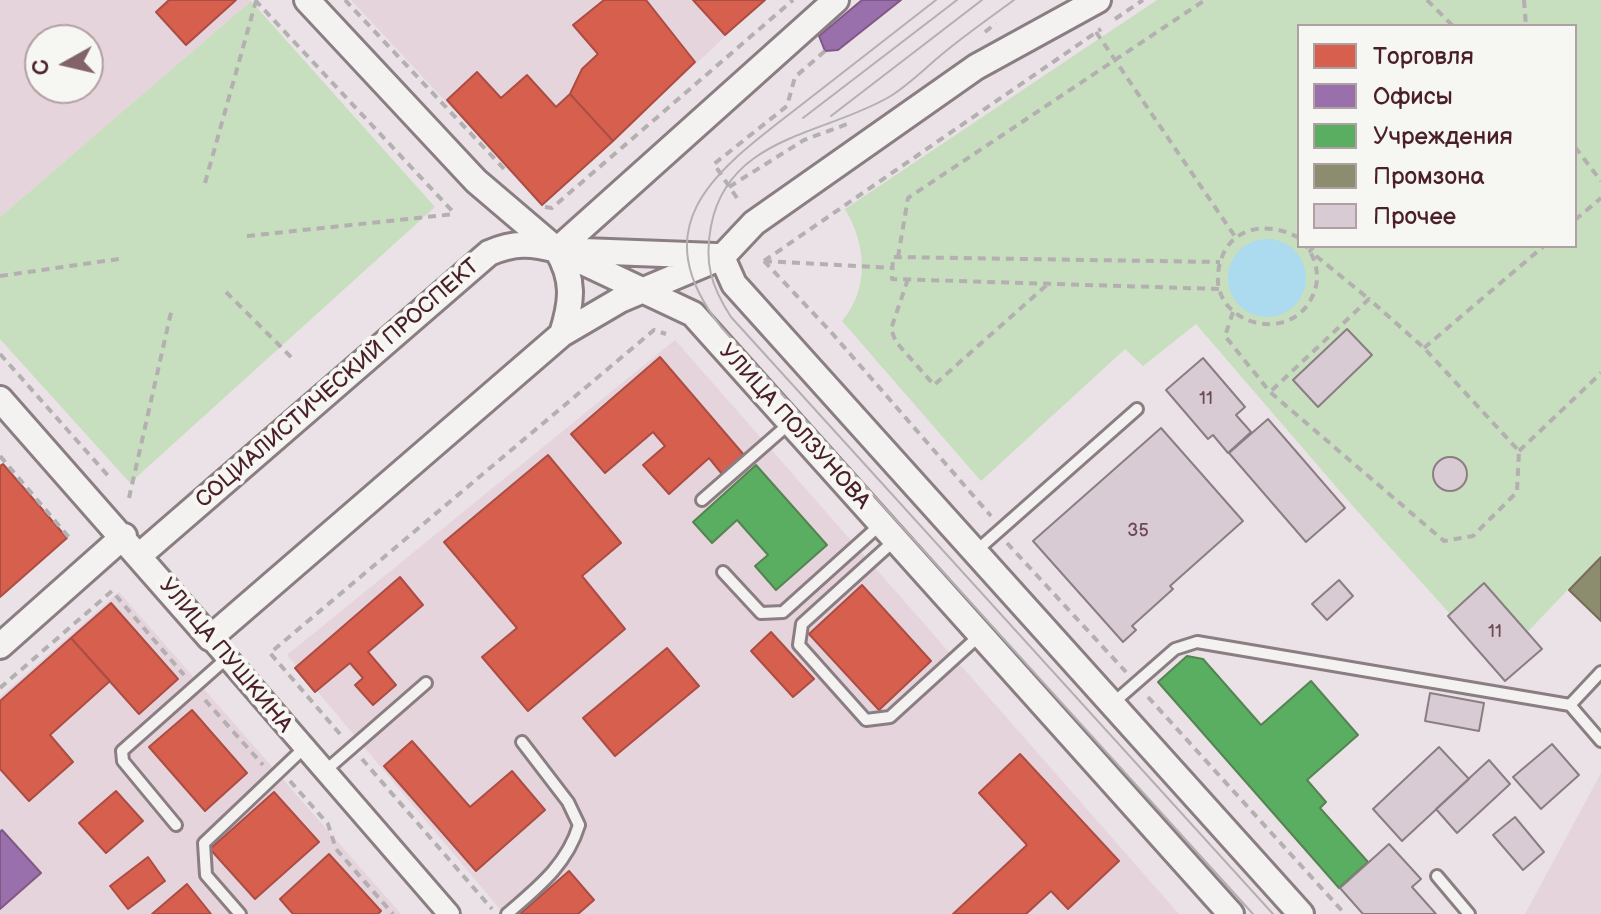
<!DOCTYPE html>
<meta charset="utf-8">
<style>
body{margin:0}
#map{position:relative;width:1601px;height:914px;overflow:hidden;background:#eae2e6;font-family:"Balsamiq Sans",sans-serif}
canvas{display:block}
.legend{position:absolute;left:1297px;top:24px;width:280px;height:224px;box-sizing:border-box;background:#f6f6f2;border:2px solid #b1a0a2;margin:0;padding:10px 14px;list-style:none;font-size:24px;color:#4a1f2b}
.legend li{display:flex;align-items:center;gap:16px;height:40px}
.legend b{width:40px;border:2px solid #b1a0a2}
.north{position:absolute;left:24px;top:24px;width:80px;height:80px;box-sizing:border-box;background:#f6f6f2;border:2px solid #b1a0a2;border-radius:50%;rotate:262deg;font-size:22px;font-weight:700;line-height:32px;text-align:center;color:#4a1f2b}
.north::after{content:'';display:block;margin:auto;width:28px;height:36px;background:#82636c;clip-path:polygon(50% 0,100% 100%,50% 72%,0 100%)}
</style>
<div id="map">
<canvas width="1601" height="914"></canvas>
<ul class="legend">
<li><b style="height:22px;background:#d6604d"></b>Торговля</li>
<li><b style="height:22px;background:#9970ab"></b>Офисы</li>
<li><b style="height:22px;background:#5aae61"></b>Учреждения</li>
<li><b style="height:22px;background:#8c8c6e"></b>Промзона</li>
<li><b style="height:22px;background:#d9cbd3"></b>Прочее</li>
</ul>
<div class="north">С</div>
</div>
<script>
const context = document.querySelector('canvas').getContext('2d');
context.lineJoin = 'round';
function fill(path, color) {
  context.fillStyle = color;
  context.fill(path, 'evenodd');
}
function stroke(path, color, width, dash) {
  context.strokeStyle = color;
  context.lineWidth = width;
  context.lineCap = dash ? 'butt' : 'round';
  context.setLineDash(dash || []);
  context.stroke(path);
}
function drawText(font, color, halo, rows, align = 'center') {
  context.font = font + ' "Balsamiq Sans",sans-serif';
  context.lineWidth = 8;
  context.setLineDash([]);
  context.textBaseline = 'middle';
  context.strokeStyle = halo;
  context.fillStyle = color;
  for (const [text, x, y, turn = 0] of rows) {
    context.save();
    context.translate(x, y);
    context.rotate((+turn || 0) * Math.PI / 180);
    context.textAlign = isNaN(turn) ? turn : align;
    if (halo) context.strokeText(text, 0, 0);
    context.fillText(text, 0, 0);
    context.restore();
  }
}
fill(new Path2D(`
 M0,0H250L251,1L0,217ZM40,40H88V88H40Z
 M351,0H765L542,205Z
 M675,340L1179,914H504L287,655Z
 M119,592L401,914H0V697Z
 M1601,773V914H1525Z`), '#e6d4dc');
fill(new Path2D(`
 M1157,0H1601V555L1496,665L1351,504L1196,324L1143,366L1125,349L981,481L842,321C870,288 866,244 845,209ZM1299,26H1575V246H1299Z
 M251,1L435,207L130,483L0,339V217Z`), '#c7dfbe');
fill(new Path2D(`
 M1228 278a39 39 0 1 1 78 0a39 39 0 1 1-78 0Z`), '#acdaef');
const shops = new Path2D(`
 M169,0H236L186,45L156,12Z
 M604,0H646L695,62L613,141L570,94L582,69L598,54L573,25Z
 M693,0H765L725,35Z
 M477,72L501,98L527,75L556,107L570,94L613,141L542,205L447,100Z
 M660,357L744,455L722,474L709,458L669,494L643,465L665,446L653,432L605,473L571,434Z
 M548,455L621,543L582,576L625,629L528,711L482,657L517,628L444,542Z
 M3,464L67,538L0,597V466Z
 M400,577L423,605L368,652L396,685L373,705L355,685L363,678L350,663L315,692L295,668Z
 M862,585L931,661L879,710L809,634Z
 M111,603L178,679L139,714L71,638Z
 M771,632L814,679L793,697L751,651Z
 M71,638L110,681L50,735L73,762L29,801L0,769V701Z
 M667,648L699,686L615,756L583,718Z
 M192,710L247,773L205,811L149,747Z
 M412,741L470,807L512,771L545,810L476,871L384,766Z
 M1020,754L1119,861L1068,909L1051,891L1026,914H953L1027,845L979,793Z
 M116,791L143,821L106,853L79,823Z
 M274,792L319,842L255,899L210,849Z
 M329,854L381,911L378,914H293L280,899Z
 M148,857L165,881L128,909L110,886Z
 M569,871L594,900L578,914H520Z
 M187,884L211,914H152Z`);
fill(shops, '#d6604d');
stroke(shops, '#ac4c43', 2);
const offices = new Path2D(`
 M862,0H901L838,50L825,51L819,36Z
 M2,830L41,873L0,909V832Z`);
fill(offices, '#9970ab');
stroke(offices, '#815885', 2);
const public = new Path2D(`
 M756,465L827,545L776,590L755,566L768,555L737,520L712,543L693,522Z
 M1187,656L1203,659L1261,725L1311,681L1358,735L1307,780L1326,802L1320,808L1368,862L1339,888L1158,682Z`);
fill(public, '#5aae61');
stroke(public, '#558351', 2);
const industry = new Path2D(`
 M1601,557V621L1569,590Z`);
fill(industry, '#8c8c6e');
stroke(industry, '#786b5a', 2);
const building = new Path2D(`
 M1347,329L1372,355L1318,407L1293,380Z
 M1203,358L1245,407L1236,415L1251,432L1228,453L1213,435L1208,439L1166,390Z
 M1268,419L1345,508L1306,542L1229,453Z
 M1161,428L1243,521L1170,586L1173,589L1132,626L1136,630L1123,642L1033,541Z
 M1433 474a17 17 0 1 1 34 0a17 17 0 1 1-34 0Z
 M1339,580L1353,596L1327,620L1312,604Z
 M1484,583L1542,649L1505,681L1448,616Z
 M1430,693L1484,703L1479,731L1425,721Z
 M1552,744L1579,775L1541,809L1513,777Z
 M1439,747L1469,779L1402,841L1373,809Z
 M1489,760L1510,784L1457,833L1436,809Z
 M1515,817L1544,852L1523,870L1493,835Z
 M1389,844L1421,879L1412,887L1436,914H1363L1340,888Z`);
fill(building, '#d9cbd3');
stroke(building, '#8a7e82', 2);
const service = new Path2D(`
 M702,500L790,423
 M895,540L802,624L799,645L866,720L890,717L979,636
 M975,552L1137,409
 M723,572L761,613L783,612L881,524
 M1112,704L1175,649L1197,642L1570,705L1601,741
 M1570,705L1601,672
 M325,771L426,683
 M176,825L123,761L122,751L227,658
 M1437,876L1469,914
 M240,914L206,875L204,843L304,748
 M507,914C537,888 567,865 579,825L568,802L522,742`);
const minor = new Path2D(`
 M210,638L449,914`);
const tertiary = new Path2D(`
 M307,0L476,181L557,250L693,314L1231,914
 M557,250L836,0
 M557,250C575,280 572,302 562,334
 M722,257L734,284L1301,914
 M0,399L210,638L562,334L620,300L722,257L754,223L976,67L1098,0
 M140,555L489,253C514,242 532,243 557,250L716,256
 M0,646L124,536`);
stroke(service, '#8a7e82', 16);
stroke(minor, '#8a7e82', 26);
stroke(tertiary, '#8a7e82', 30);
stroke(new Path2D(`
 M255,0L455,214
 M345,0L507,172
 M1427,0L1453,26
 M1524,0L1526,26
 M1115,19L1143,0
 M985,32L996,23
 M1096,32L1236,238
 M1575,147L1601,181
 M205,183L256,1
 M729,187L804,140L850,123
 M737,198L714,164L787,106L795,77L825,51
 M545,207L552,208L793,0
 M1575,220L1601,198
 M247,236L455,214
 M1299,238C1270,221 1230,225 1220,263C1202,326 1300,351 1316,286C1319,272 1315,257 1306,246
 M1314,246L1310,251L1369,299
 M898,257L908,198L1205,0
 M764,261L831,332L991,516
 M764,261L1101,29
 M764,261L893,268
 M0,276L119,259
 M908,279L891,329L896,342L934,385L1049,283
 M1219,289L892,279L893,257L1220,262
 M226,292L295,361
 M1233,312L1225,336L1270,392L1444,541L1473,536L1517,492L1519,451L1424,348L1369,299L1270,392
 M1424,348L1544,246
 M0,354L111,479
 M1519,451L1601,373
 M0,456L72,541
 M129,498L172,308
 M1007,543L1126,672
 M0,688L112,591L184,675
 M1148,697L1345,914
 M205,700L263,765
 M340,734L270,653L654,330L666,334
 M362,759L492,909
 M290,781L328,824L336,849L393,914`), '#b4afb0', 4, [8, 6]);
stroke(service, '#f3f2f1', 10);
stroke(minor, '#f3f2f1', 20);
stroke(tertiary, '#f3f2f1', 24);
stroke(new Path2D(`
 M936,0C892,34 848,68 805,102C725,165 637,219 721,327L1253,914
 M1014,0C991,17 968,33 946,51C927,66 909,85 889,97C824,135 728,136 711,226C704,263 711,286 731,317L1273,914
 M831,116L982,0
 M803,118L957,0`), '#b4afb0', 2);
drawText('18px', '#6e4a55', null, [
 ["11",1206,399],
 ["35",1138,531],
 ["11",1495,632]
]);
drawText('22px', '#4a1f2b', '#f6f6f2', [
 ["СОЦИАЛИСТИЧЕСКИЙ ПРОСПЕКТ",338,384,-41],
 ["УЛИЦА ПОЛЗУНОВА",794,427,48],
 ["УЛИЦА ПУШКИНА",225,656,50]
]);
</script>
